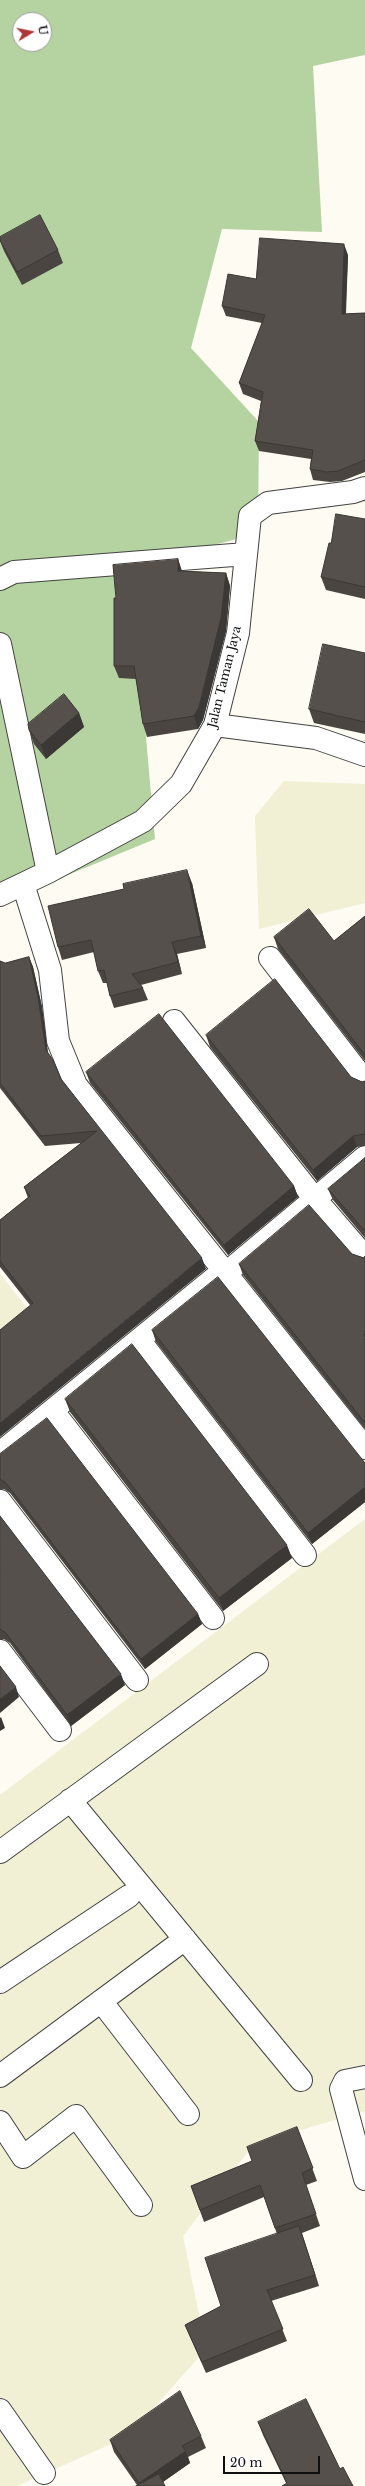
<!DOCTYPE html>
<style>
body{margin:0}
#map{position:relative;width:365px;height:2486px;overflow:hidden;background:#fdfbf2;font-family:"Libre Baskerville",serif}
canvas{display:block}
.north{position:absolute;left:12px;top:12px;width:40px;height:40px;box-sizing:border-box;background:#fff;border:1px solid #9f9f9f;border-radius:50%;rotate:80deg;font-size:11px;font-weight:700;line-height:16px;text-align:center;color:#0f0f0f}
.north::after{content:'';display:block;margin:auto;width:14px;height:18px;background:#ae3839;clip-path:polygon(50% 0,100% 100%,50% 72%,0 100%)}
.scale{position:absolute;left:223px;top:2456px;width:97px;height:18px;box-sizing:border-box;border:2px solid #0f0f0f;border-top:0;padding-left:5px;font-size:12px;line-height:14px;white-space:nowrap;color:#0f0f0f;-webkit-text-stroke:3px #fff;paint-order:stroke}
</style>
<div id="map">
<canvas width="365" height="2486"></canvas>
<div class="north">U</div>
<div class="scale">20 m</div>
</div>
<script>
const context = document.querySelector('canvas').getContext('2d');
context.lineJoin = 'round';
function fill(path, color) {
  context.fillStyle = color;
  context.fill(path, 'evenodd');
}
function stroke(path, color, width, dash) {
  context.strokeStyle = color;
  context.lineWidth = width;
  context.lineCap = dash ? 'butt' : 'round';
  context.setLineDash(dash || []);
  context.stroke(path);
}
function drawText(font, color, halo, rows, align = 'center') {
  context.font = font + ' "Libre Baskerville",serif';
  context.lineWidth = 4;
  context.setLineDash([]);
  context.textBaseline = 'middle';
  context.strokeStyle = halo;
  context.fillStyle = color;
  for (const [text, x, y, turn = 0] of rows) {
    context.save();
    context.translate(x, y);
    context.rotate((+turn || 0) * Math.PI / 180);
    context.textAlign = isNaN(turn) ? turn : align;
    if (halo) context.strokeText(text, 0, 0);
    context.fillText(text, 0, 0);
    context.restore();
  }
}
fill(new Path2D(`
 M284,781L365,784V903L259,929L255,816Z
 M0,1274L31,1313L0,1338Z
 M365,1519V2111L254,2144L183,2236L206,2349L129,2436L17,2486H0V1795Z`), '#f1efd4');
fill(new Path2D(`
 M0,0H365V55L313,66L322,232L222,229L191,348L259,422L258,533L131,568L155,839L0,903ZM20,20H44V44H20Z`), '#b5d3a0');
const minor = new Path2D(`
 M0,579L14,572L246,554
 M0,644L48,872
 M215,725L316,738L365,755
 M23,884L50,970L58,1041L76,1085L365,1448
 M0,895L48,872L143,821L181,784L215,725L238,633L250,516L268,503L353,492L365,488
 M270,958L365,1081
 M174,1021L315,1199L365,1257
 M225,1274L365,1157
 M140,1341L305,1555
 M53,1411L213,1618
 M0,1453L223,1271
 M0,1501L137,1680
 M0,1651L60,1730
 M70,1800L301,2080
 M0,1852L257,1664
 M0,1982L129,1896
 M101,2001L188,2114
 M0,2076L185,1939
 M365,2077L345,2081L341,2089L365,2179
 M0,2122L23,2157L76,2116L141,2205
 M0,2410L44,2473`);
stroke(minor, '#424242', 24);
stroke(minor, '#fff', 22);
fill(new Path2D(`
 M0,237L58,250L63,263L22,285L4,251L0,241Z
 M348,255L346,314L365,313V472L342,481L330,482L313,480L310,469L311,459L259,451L255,441L261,401L243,394L239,383L262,323L226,316L222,306L256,279Z
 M365,519V599L326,590L321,577L331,543Z
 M178,559L182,571L226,573L230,586L226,631L203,720L198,729L147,737L143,724L136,679L119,678L114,666L116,598Z
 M365,653V734L314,723L309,709Z
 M79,713L84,727L46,759L34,744L29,730Z
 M192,883L206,948L177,954L182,974L141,985L143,988L148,1000L114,1008L110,996L107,983H103L98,971L94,952L62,960L58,947Z
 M365,916V1061L278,949L274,937L334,941Z
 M29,957L33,967L42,1007L48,1054L61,1079L206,1269L30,1305L0,1267V1220L28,1198L24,1187L81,1143L45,1146L0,1088V961L5,963Z
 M206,1035L351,1077L362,1082L365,1081V1146L357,1147L317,1181L210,1047Z
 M86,1072L294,1186L298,1197L228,1255L90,1083Z
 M365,1158V1238L333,1200L328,1189Z
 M352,1254L364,1258L365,1256V1429L243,1275L239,1264Z
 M152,1330L365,1463V1502L312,1544L156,1342Z
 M65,1399L292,1558L223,1611L70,1412Z
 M0,1454L198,1614L202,1624L145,1669L10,1493L4,1489L0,1490Z
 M0,1516L125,1685L71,1726L10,1643L4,1639L0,1640Z
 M297,2127L317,2181L306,2185L320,2226L302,2233L319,2286L271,2301L287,2341L206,2373L190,2337L185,2325L221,2306L277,2234L264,2197L204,2222L191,2186L252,2161Z
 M258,2422L340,2469L353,2486L286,2483L263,2435Z
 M201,2436L206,2448L188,2457L190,2463L163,2482L137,2485L114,2452L110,2440Z`), '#4a4541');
fill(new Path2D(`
 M344,244L348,255L345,324L342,314Z
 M178,559L182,572L178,571Z
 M226,573L230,586L226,631L203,720L198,729L194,716Z
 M79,713L84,727L46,759L41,745Z
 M187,870L192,883L206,948L201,936Z
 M172,942L177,954L182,974L178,962Z
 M29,957L33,967L42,1007L49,1061L46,1050Z
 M353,1136L357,1147L317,1181L313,1170Z
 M294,1186L298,1197L228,1255L224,1245Z
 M202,1258L206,1269L0,1437V1423Z
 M365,1487V1502L312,1544L308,1533Z
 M287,1545L292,1558L223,1611L219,1598Z
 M198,1614L202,1624L145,1669L141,1659Z
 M121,1674L125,1685L71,1726L67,1715Z
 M16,1687L19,1697L0,1713V1699Z
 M1,1717L5,1728L0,1731V1718Z
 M299,2226L319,2286L315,2275Z
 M186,2451L190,2463L157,2486H140L139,2483Z`), '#3c3835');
const building = new Path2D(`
 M40,215L58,250L17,272L0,240V237Z
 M260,238L344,244L342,314L365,313V460L338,471L327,472L310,469L313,450L255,441L263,392L239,383L265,315L222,306L228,274L256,279Z
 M336,514L365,519V587L321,577L329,543H331Z
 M178,559V571L226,573L221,618L199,707L194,716L143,724L134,666H114V598H116L113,565Z
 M323,644L365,653V722L309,709Z
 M64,694L79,713L41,745L29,730L28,724Z
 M187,870L201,936L172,942L178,962L132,974L143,988L110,996L104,970L98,971L91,940L58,947L48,906L124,889L123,884Z
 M309,909L334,941L365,916V1055L274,937Z
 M29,957L38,997L46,1050L53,1060L61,1079L202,1258L0,1423V1330L33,1303L0,1261V1220L30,1196L24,1187L97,1131L41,1136L0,1083V961L5,963Z
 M275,979L351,1077L362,1082L365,1081V1134L353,1136L313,1170L206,1035Z
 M159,1014L294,1186L224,1245L86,1072Z
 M365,1158V1231L328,1189Z
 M309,1205L352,1254L364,1258L365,1256V1334L363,1335L365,1337V1423L239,1264Z
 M218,1277L365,1463V1487L308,1533L152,1330Z
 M132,1344L287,1545L219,1598L65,1399Z
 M47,1418L198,1614L141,1659L6,1483L0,1479V1454Z
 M0,1516L121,1674L67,1715L6,1633L0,1629Z
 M0,1666L16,1687L0,1699Z
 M297,2127L313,2168L302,2173L316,2214L275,2228L260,2185L200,2210L191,2186L252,2161L247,2147Z
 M299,2226L315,2275L267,2290L283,2329L202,2362L185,2325L221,2306L205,2258Z
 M180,2391L201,2436L182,2446L186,2451L139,2483L110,2440Z
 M306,2399L340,2469L343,2467L353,2486H282L287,2483L258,2422Z
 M159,2474L165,2486H136Z`);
fill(building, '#56504c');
stroke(building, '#3c3835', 1);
drawText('12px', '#0f0f0f', '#fff', [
 ["Jalan Taman Jaya",225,677,-76]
]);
</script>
